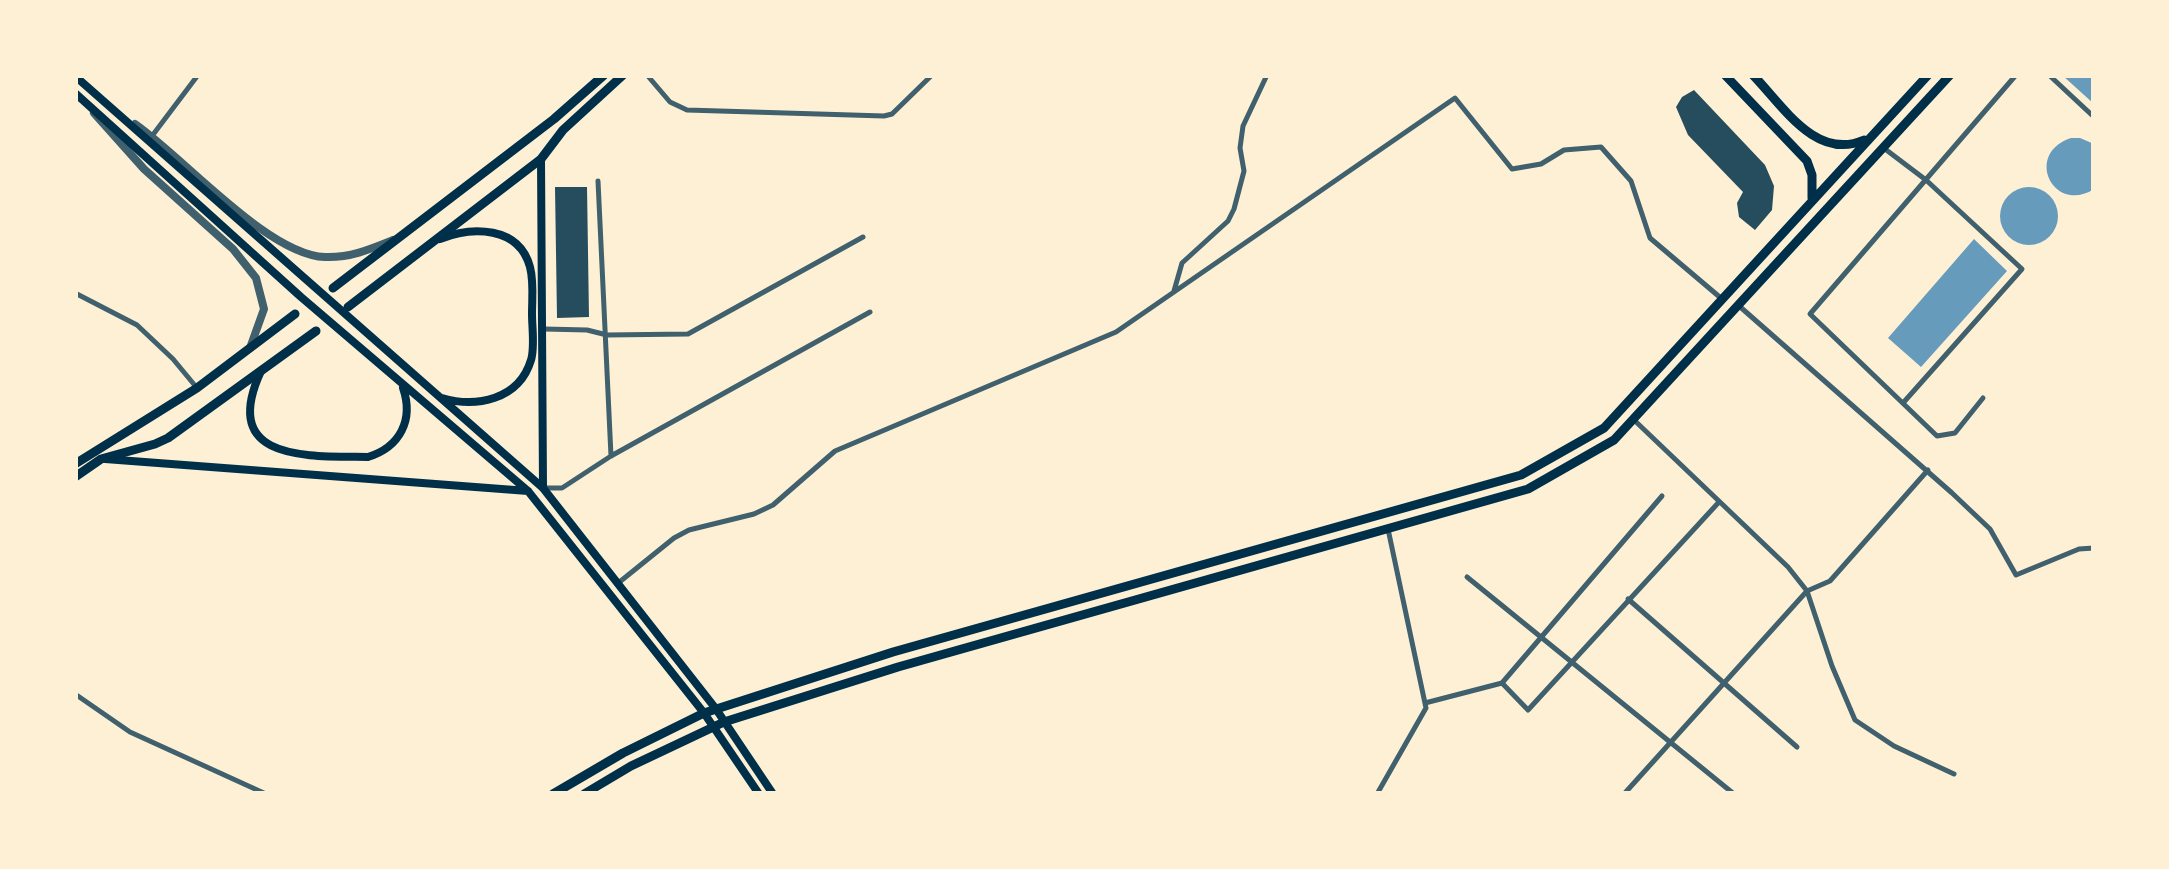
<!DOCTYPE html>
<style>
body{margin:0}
#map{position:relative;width:2169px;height:869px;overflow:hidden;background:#fdf0d5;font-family:"PT Sans",sans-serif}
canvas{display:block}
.frame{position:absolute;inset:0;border:78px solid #fdf0d5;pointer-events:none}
</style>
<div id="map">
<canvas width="2169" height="869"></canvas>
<div class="frame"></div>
</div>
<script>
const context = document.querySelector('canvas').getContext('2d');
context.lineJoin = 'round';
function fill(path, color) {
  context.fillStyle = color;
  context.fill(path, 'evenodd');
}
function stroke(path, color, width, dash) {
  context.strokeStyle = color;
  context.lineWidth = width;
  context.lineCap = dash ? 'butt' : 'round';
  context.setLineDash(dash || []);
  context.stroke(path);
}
fill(new Path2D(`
 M2062,75H2094V104Z
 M2071,138H2080L2094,144V189C2054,215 2023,154 2071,138Z
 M2000 216a29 29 0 1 1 58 0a29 29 0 1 1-58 0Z
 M1974,239L2007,271L1921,367L1888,338Z`), '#669bbc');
fill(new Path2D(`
 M1694,90L1765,165L1774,186L1772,210L1755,230L1739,217L1737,203L1743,192L1688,135L1676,107L1682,97Z
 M555,187H587L589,317L557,318Z`), '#264d5e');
stroke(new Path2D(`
 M647,75L670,102L687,110L884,116L892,114L932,75
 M2049,75L2094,117
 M152,136L198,75
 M1885,149L1926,180L2022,269L1903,403
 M598,181L611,456
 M1174,291L1182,263L1228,221L1234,209L1244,171L1240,148L1243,126L1267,75
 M75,293L137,325L173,359L197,388
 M1738,305L1952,493L1990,529L2016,575L2079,549L2094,548
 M544,329L587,330L607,335L688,334L863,237
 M1983,398L1955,433L1937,436L1810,314L2016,75
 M1633,419L1788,567L1807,591L1832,666L1855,720L1894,746L1954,774
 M543,488H562L611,456L870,312
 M1467,577L1734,794
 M617,584L674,538L689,530L754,514L773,505L835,451L1116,332L1455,98L1512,169L1541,164L1564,150L1601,147L1631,181L1650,238L1722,299
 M1628,599L1797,747
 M1502,683L1662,496
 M75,694L130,732L266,794
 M1425,703L1502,683L1528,710L1719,502
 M1377,794L1426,708L1388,529
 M1624,794L1807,591L1830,581L1928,470`), '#3f606c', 5);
stroke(new Path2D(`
 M94,113L144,169L233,249L256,278L264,309L250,348
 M135,124C184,158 268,255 325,257C350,258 371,249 393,240`), '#3f606c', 8);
stroke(new Path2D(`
 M75,76L543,488L716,709L773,794
 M75,93L301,297L528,491L704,713L759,794
 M541,159L543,488
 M440,239C472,226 519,226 530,267C534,282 532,299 532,314C532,328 535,347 531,360C519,400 476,408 442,398
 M261,371C219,462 307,456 368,457C400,447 414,420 403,388
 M105,459L528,491`), '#003049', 8);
stroke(new Path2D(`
 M1725,75L1807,161L1812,175V198
 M1753,75C1783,106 1816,161 1864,140
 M333,288L554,119L604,75
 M348,307L541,159L563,130L623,75
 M75,464L197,388L295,314
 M75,477L101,459L155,444L168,438L316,331
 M553,794L623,753L704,713L893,652L1521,475L1604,428L1928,75
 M584,794L631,766L724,722L898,667L1528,489L1614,440L1950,75`), '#003049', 9);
</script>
